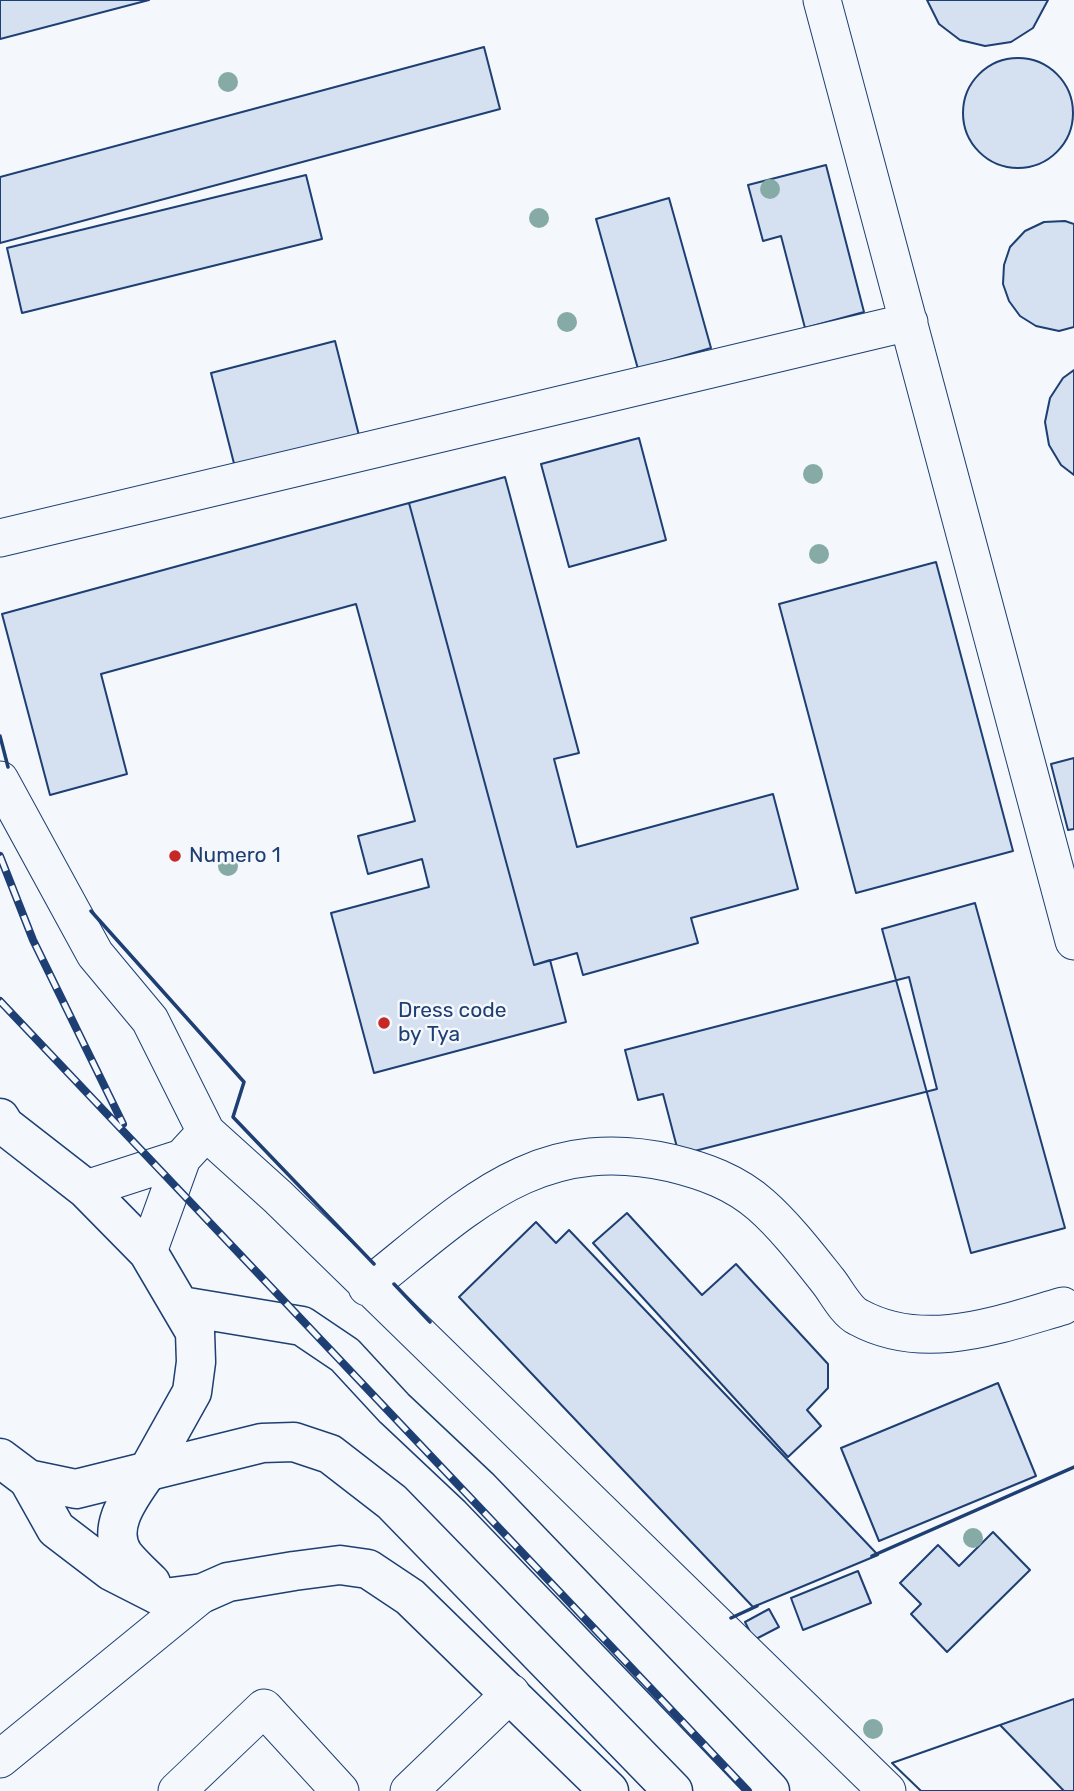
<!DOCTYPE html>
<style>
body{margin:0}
canvas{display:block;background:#f4f7fb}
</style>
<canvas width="1074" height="1791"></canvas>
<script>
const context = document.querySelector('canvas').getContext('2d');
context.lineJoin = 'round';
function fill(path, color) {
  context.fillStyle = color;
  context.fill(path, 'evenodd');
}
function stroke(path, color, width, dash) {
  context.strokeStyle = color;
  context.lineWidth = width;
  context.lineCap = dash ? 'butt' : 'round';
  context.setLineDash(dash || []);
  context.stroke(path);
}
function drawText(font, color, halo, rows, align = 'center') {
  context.font = font + ' Rubik,sans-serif';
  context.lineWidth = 5;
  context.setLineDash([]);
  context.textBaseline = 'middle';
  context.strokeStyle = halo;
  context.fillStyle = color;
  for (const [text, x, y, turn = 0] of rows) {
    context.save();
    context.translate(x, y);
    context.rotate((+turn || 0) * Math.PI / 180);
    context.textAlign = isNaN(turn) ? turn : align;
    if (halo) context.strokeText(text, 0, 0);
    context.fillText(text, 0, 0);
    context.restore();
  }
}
const building = new Path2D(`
 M0,0H149L0,39Z
 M927,0H1048L1033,28L1011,42L985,46L960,40L939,24Z
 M484,47L500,109L0,243V177Z
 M963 113a55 55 0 1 1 110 0a55 55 0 1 1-110 0Z
 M826,165L864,312L805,328L781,236L763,241L748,185Z
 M306,175L322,239L22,313L7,248Z
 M669,198L711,348L638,369L596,219Z
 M1065,221L1074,224V327L1059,331L1036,326L1020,316L1009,301L1003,284L1004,265L1010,247L1025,231L1044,222Z
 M335,341L365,459L241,491L211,373Z
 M1074,370V475L1061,465L1049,445L1045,422L1050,398L1063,378Z
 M639,438L666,540L569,567L541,464Z
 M505,477L579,753L554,759L577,847L773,794L798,889L691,918L698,943L583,975L577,953L534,965L409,503Z
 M409,503L534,965L550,960L566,1022L374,1073L331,913L429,887L422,859L368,874L358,836L415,821L356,604L101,674L127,774L50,795L2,614Z
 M936,562L1013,851L856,893L779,604Z
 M1074,758V829L1068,830L1051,764Z
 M975,903L1065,1228L971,1253L882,929Z
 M909,977L937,1089L679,1155L663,1094L638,1100L625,1050Z
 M627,1213L702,1295L736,1264L828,1364V1388L807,1410L821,1426L788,1457L593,1243Z
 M536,1222L556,1243L569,1230L878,1555L753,1607L459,1297Z
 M998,1383L1036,1476L879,1541L841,1448Z
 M993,1532L1030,1570L947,1652L911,1614L921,1604L900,1583L938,1545L959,1566Z
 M858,1571L871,1603L803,1630L791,1598Z
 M769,1609L779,1627L754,1640L745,1622Z
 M1074,1699V1791H921L892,1763Z
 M1000,1725L1064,1791H921L892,1763Z`);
fill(building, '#d5e0f0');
stroke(building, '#1d3f73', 2);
const minor = new Path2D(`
 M822,0L1074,941
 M0,538L909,322
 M0,780L95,954L150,1020L206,1132L278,1197L887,1791
 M86,1189L182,1158
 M148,1252L182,1158L206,1132
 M367,1287C466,1209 535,1132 671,1163C704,1171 735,1182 761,1205C785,1226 808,1256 828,1281C836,1291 846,1311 858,1317C924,1353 997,1325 1063,1306
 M0,1759L203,1593
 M177,1791L264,1708L340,1791
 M409,1791L511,1693`);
const major = new Path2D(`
 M149,1469C134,1492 104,1526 124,1555C132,1565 142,1574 151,1583
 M28,1479L56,1529L111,1571L164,1598L203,1593L228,1582L294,1571L340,1565L368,1569L410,1597L609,1791`);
const highway = new Path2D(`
 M0,1118L5,1126L86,1189L148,1252L195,1332L196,1362L192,1392L149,1469
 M181,1306L302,1326L345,1355L394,1408L479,1488L770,1791
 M0,1458L28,1479L76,1489L262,1443L294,1442L330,1454L392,1502L673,1791`);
stroke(minor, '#1d3f73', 39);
stroke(major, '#1d3f73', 41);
stroke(highway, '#1d3f73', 41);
stroke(minor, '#f4f7fb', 37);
stroke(major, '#f4f7fb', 38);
stroke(highway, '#f4f7fb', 38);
const rail = new Path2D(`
 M0,856L33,940L123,1124
 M0,1001L748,1791`);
stroke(rail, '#1d3f73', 8);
stroke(rail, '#f4f7fb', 5, [16]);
stroke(new Path2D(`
 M0,736L8,767
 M91,911L244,1082L233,1117L374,1264
 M394,1284L430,1322
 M872,1556L1074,1467
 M731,1618L757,1606`), '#1d3f73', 3.5);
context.fillStyle = '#86aba6';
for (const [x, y] of [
 [228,82],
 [770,189],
 [539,218],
 [567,322],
 [813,474],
 [819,554],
 [228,866],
 [973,1538],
 [873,1729]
]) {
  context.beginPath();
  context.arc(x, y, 10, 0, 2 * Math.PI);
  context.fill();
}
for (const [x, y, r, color] of [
 [175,856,7,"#c62828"],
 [384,1023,7,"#c62828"]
]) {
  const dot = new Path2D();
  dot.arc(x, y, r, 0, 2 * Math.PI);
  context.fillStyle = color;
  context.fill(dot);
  stroke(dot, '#f4f7fb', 2.5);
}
drawText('21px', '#1d3f73', '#f4f7fb', [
 ["Numero 1",189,856],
 ["Dress code",398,1011],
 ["by Tya",398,1035]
], 'left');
</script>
